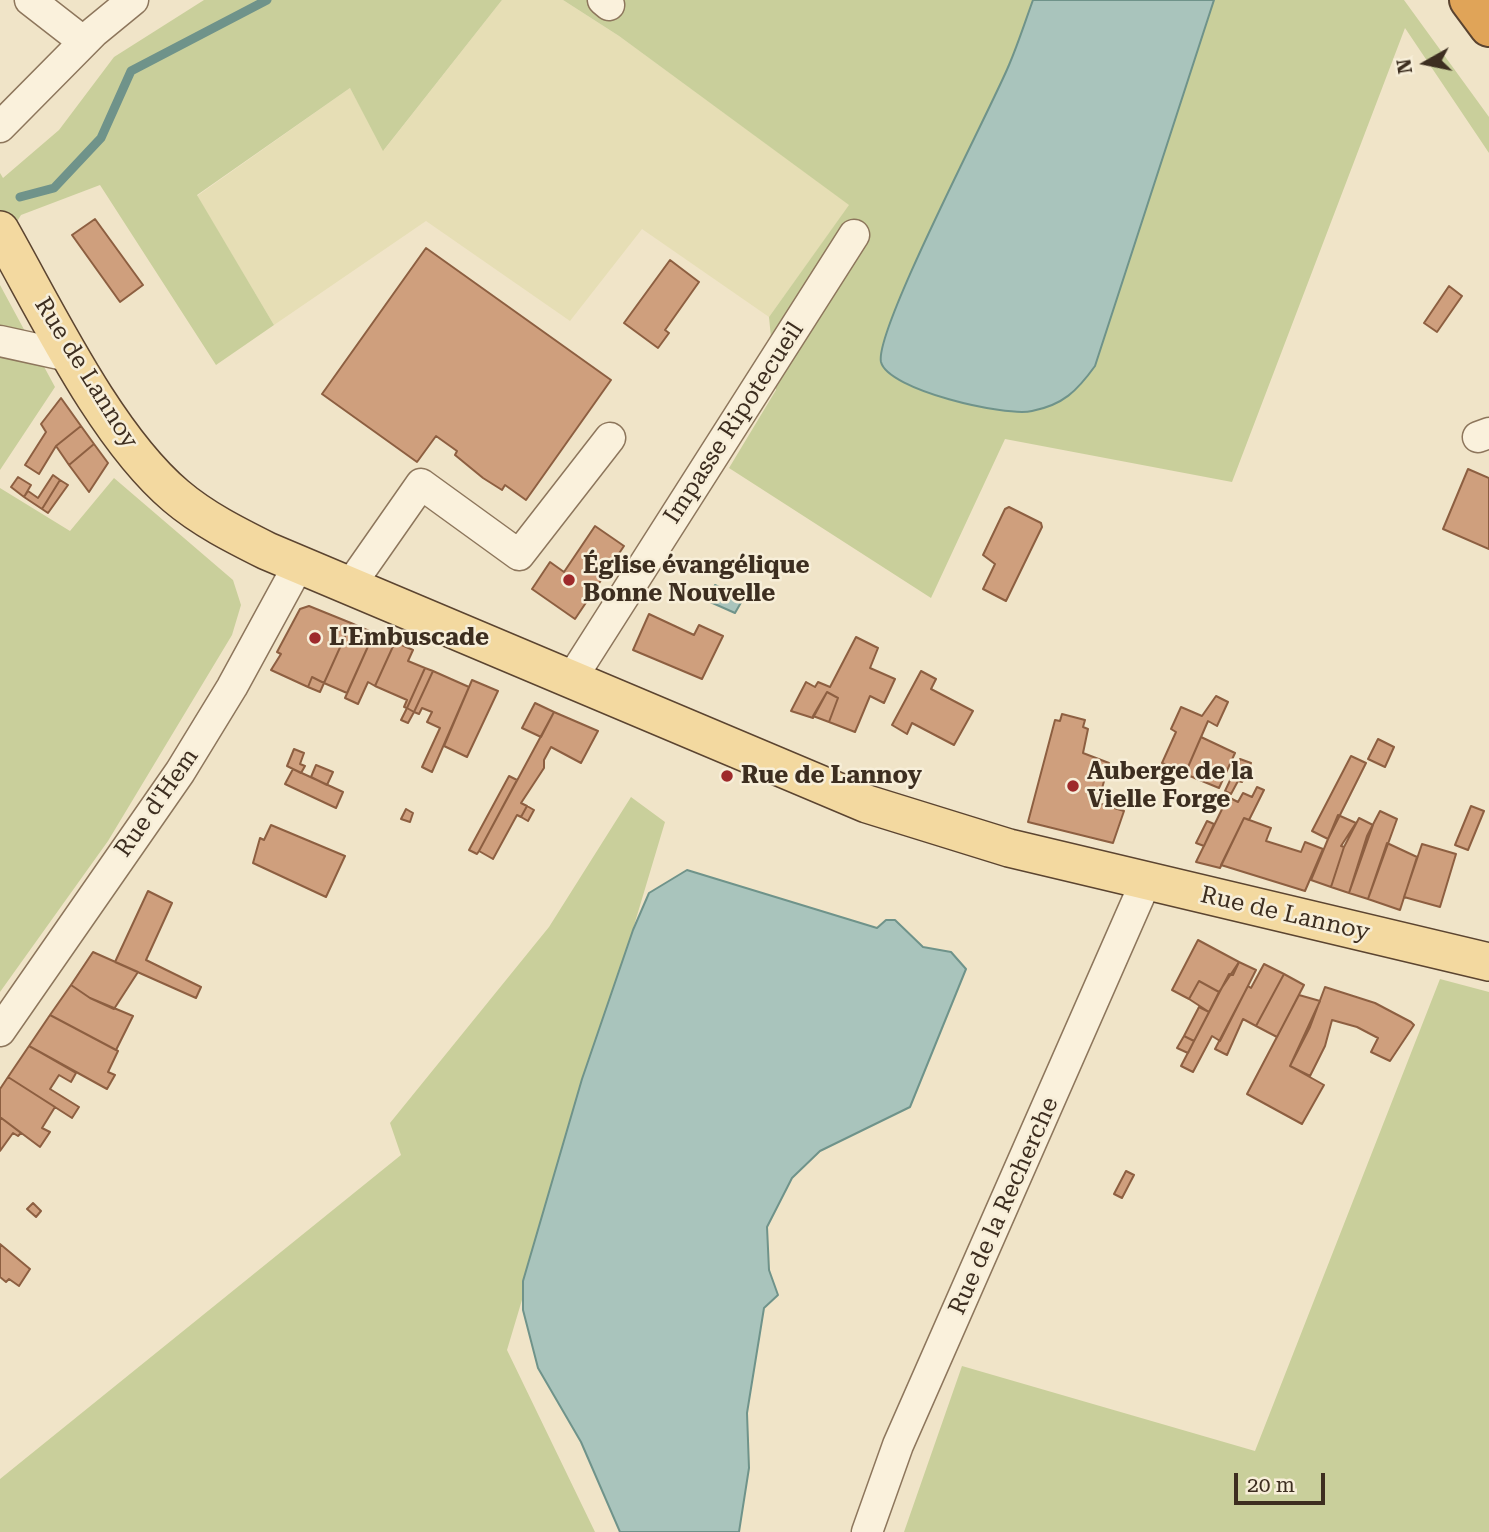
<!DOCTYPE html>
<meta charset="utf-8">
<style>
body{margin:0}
#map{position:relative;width:1489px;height:1532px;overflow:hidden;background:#f0e4c8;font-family:"Roboto Serif",serif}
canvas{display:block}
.north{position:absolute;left:1391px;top:28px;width:70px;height:70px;-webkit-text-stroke:5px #f7eed8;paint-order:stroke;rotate:261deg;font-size:19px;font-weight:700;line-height:28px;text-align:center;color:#3d2e20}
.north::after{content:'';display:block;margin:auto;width:24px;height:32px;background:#3d2e20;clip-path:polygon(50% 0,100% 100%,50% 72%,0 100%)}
.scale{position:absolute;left:1234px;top:1473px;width:91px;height:32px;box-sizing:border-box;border:4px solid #3d2e20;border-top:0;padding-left:9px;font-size:21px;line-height:24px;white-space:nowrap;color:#3d2e20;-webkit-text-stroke:5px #f7eed8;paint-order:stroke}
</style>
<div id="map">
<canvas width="1489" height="1532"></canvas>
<div class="north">N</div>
<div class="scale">20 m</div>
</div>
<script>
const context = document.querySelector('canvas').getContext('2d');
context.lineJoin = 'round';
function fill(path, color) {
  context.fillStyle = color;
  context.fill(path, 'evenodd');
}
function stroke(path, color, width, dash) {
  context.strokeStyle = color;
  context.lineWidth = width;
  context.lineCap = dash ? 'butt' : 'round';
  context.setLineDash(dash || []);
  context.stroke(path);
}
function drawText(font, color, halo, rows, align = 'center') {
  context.font = font + ' "Roboto Serif",serif';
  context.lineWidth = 5;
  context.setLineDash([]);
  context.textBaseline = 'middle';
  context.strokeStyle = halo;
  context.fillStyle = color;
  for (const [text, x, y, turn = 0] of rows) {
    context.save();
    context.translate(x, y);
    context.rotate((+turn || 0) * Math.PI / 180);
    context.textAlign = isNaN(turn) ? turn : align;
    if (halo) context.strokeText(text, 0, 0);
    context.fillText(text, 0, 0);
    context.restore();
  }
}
fill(new Path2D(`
 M502,0H563L619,36L850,205L769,317L642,229L570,321L426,221L274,325L197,196L350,88L384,150Z`), '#e6deb5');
fill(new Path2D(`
 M204,0H502L383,151L350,88L197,195L274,325L216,365L100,185L21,215L0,250V173L3,178L59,130L114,57Z
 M563,0H1404L1489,117V153L1405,28L1232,482L1005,439L931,598L729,468L776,390L769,317L849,205L619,36Z
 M0,285L55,387L0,470Z
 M114,478L233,580L241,605L232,635L108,841L0,992V488L70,531Z
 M631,797L665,822L507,1350L595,1532H0V1479L401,1155L390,1123L549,927Z
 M1440,979L1489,992V1532H904L962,1366L1255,1451Z`), '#c9cf9b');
const water = new Path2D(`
 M1033,0H1214L1095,366C1077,391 1063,405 1032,411C1005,417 888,390 881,362C874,331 990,111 1009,65C1018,44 1025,22 1033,0Z
 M715,585L743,599L735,613L708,601Z
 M687,870L877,928L886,920H895L923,947L951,952L966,969L910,1107L820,1151L792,1178L767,1227L769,1270L778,1295L764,1308L747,1413L749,1468L739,1532H620L581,1442L538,1368L523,1310V1281L582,1079L633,930L649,893Z`);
fill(water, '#a9c4bc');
stroke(water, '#6f938a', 2);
stroke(new Path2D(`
 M20,197L54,188L101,138L131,71L267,0`), '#6f938a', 9);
const building = new Path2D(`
 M95,219L143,285L120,302L72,235Z
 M426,248L611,380L526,500L505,485L502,490L483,478L455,455L457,451L436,436L417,462L322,394Z
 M670,260L699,282L665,330L669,333L658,348L624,323Z
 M1449,286L1462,296L1437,332L1424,323Z
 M61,398L81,426L56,446L39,474L25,465L46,432L41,424Z
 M81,426L94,444L69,465L56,446Z
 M94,444L108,463L89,492L69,465Z
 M1468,469L1489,478V549L1443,529Z
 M53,475L60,480L42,509L24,497L28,491L38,498Z
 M18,477L31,485L24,497L11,487Z
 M60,480L68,485L48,513L42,509Z
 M1009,507L1041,523L1042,527L1006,601L983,589L995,564L983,555L1005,509Z
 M595,526L624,546L575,619L532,589L550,562L564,572Z
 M309,606L351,623L324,683L312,677L308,687L271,670L281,654L277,652L300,609Z
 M649,614L694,635L699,625L723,636L702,679L633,650Z
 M351,623L374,633L347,693L324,683Z
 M374,633L395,642L375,686L368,682L358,704L345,698Z
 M856,637L878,648L870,668L895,679L884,703L870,696L855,732L829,722L838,698L827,692L813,718L791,711L806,682L815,687L818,682L830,687Z
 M395,642L413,650L408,661L425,668L407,708L404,707L407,700L375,686Z
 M425,668L433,671L414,712L407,708Z
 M433,671L469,687L432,772L422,767L440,728L427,722L432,712L422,708L419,714L414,712Z
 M921,671L936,679L931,689L973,711L954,745L912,723L907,734L892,725Z
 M312,677L324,683L320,692L308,687Z
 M472,680L498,691L467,757L444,746Z
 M827,692L838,698L829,722L813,716Z
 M1216,696L1228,702L1217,726L1208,721L1185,774L1162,763L1176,732L1171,729L1181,707L1202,716Z
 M535,703L554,712L541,737L522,728Z
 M407,708L414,712L408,723L401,720Z
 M554,712L598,731L581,763L551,747L544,760V768L521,803L527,806L521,817L517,815L493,859L479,851Z
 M1062,714L1085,720L1083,727L1088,729L1083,753L1109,763L1098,803L1124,811L1113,843L1028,822L1055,720L1060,721Z
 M1201,737L1235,753L1219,788L1185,774Z
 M1378,739L1394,747L1385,767L1368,759Z
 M294,749L304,753L300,764L305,766L301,773L287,766Z
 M1351,756L1366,763L1328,839L1312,831Z
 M1240,759L1251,763L1242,782L1238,781L1231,794L1225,791Z
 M316,765L333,772L327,785L311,777Z
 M293,769L343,792L336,808L285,784Z
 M509,776L517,780L479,851L477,854L469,850Z
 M1257,787L1264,790L1249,820L1244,818L1220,868L1196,862L1228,797L1238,802L1243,793L1252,797Z
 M527,806L534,810L528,821L521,817Z
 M1471,806L1484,811L1468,850L1455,845Z
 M406,809L413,813L410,822L401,819Z
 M1380,811L1397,819L1368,899L1349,893L1367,836Z
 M1338,815L1356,823L1341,846L1344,847L1331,887L1311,880Z
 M1244,818L1271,828L1266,841L1301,852L1305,842L1323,849L1305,891L1221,865Z
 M1359,818L1373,825L1349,893L1331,887L1344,847Z
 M1207,821L1214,824L1204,846L1196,843Z
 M271,825L345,856L326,897L253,863L260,838L264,840Z
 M1387,843L1417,857L1400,910L1368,899Z
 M1422,844L1456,854L1440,907L1404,897Z
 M148,891L172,903L146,960L201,987L196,998L115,962Z
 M1198,940L1239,962L1219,992L1199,981L1189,999L1172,990Z
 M93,952L138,972L114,1009L90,998L71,985Z
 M1239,962L1256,970L1220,1041L1212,1036L1193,1072L1181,1066L1229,974L1233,975Z
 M1264,964L1284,974L1256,1026L1243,1019L1227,1055L1215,1049L1248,986L1251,988Z
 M1284,974L1304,985L1277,1037L1256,1026Z
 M1199,981L1219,992L1209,1012L1189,999Z
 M71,985L90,998L133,1016L116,1050L50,1015Z
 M1325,987L1375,1003L1411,1022L1414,1025L1390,1061L1371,1052L1378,1038L1357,1027L1332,1020L1325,1046L1310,1076L1290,1066L1310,1027Z
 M1299,995L1320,1001L1290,1066L1324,1085L1302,1124L1247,1094Z
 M1199,1007L1209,1012L1194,1041L1184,1036Z
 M50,1015L118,1051L108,1072L115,1075L107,1089L29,1046Z
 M1184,1036L1194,1041L1188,1053L1177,1048Z
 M29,1046L76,1073L71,1082L59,1075L50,1089L79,1107L72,1118L8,1077Z
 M8,1077L55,1107L42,1128L50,1132L40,1147L0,1117V1089Z
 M0,1117L21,1133L18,1136L13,1133L0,1151Z
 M1126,1171L1134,1175L1122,1198L1114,1194Z
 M33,1203L41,1211L36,1217L27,1209Z
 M0,1244L30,1269L19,1286L9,1279L6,1282L0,1277Z`);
fill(building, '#cf9f7d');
stroke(building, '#8d5f41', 2);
const minor = new Path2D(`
 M30,0L84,42
 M603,0L609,5
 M0,127L94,32L133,0
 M0,341L73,357
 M1478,437L1489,433
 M349,587L421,484L519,555L610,438
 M570,681L854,235
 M0,1031L180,772L232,687L298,566
 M867,1532L898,1445L1146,881`);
const major = new Path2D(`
 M0,230C46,311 105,436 176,496C203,519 235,535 267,551L867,804L1009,848L1489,962`);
const highway = new Path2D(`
 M1469,0L1489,27`);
stroke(minor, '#8d765c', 33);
stroke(major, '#5b4430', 40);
stroke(highway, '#5b4430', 42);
stroke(minor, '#faf1dc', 30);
stroke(major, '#f3d9a0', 37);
stroke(highway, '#e0a458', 38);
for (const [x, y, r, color] of [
 [569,580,7,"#9e2a2b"],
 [315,638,7,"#9e2a2b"],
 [727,776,7,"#9e2a2b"],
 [1073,786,7,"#9e2a2b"]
]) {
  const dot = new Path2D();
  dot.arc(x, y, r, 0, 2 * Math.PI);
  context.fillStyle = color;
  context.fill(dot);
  stroke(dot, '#f7eed8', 2.5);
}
drawText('24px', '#3d2e20', '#f7eed8', [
 ["Rue de Lannoy",86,373,58],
 ["Impasse Ripotecueil",734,423,-57],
 ["Rue d'Hem",157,803,-55],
 ["Rue de Lannoy",1285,914,13],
 ["Rue de la Recherche",1004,1206,-66]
]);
drawText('bold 24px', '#3d2e20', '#f7eed8', [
 ["Église évangélique",583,566],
 ["Bonne Nouvelle",583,594],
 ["L'Embuscade",329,638],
 ["Auberge de la",1087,772],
 ["Vielle Forge",1087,800],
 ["Rue de Lannoy",741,776]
], 'left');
</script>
